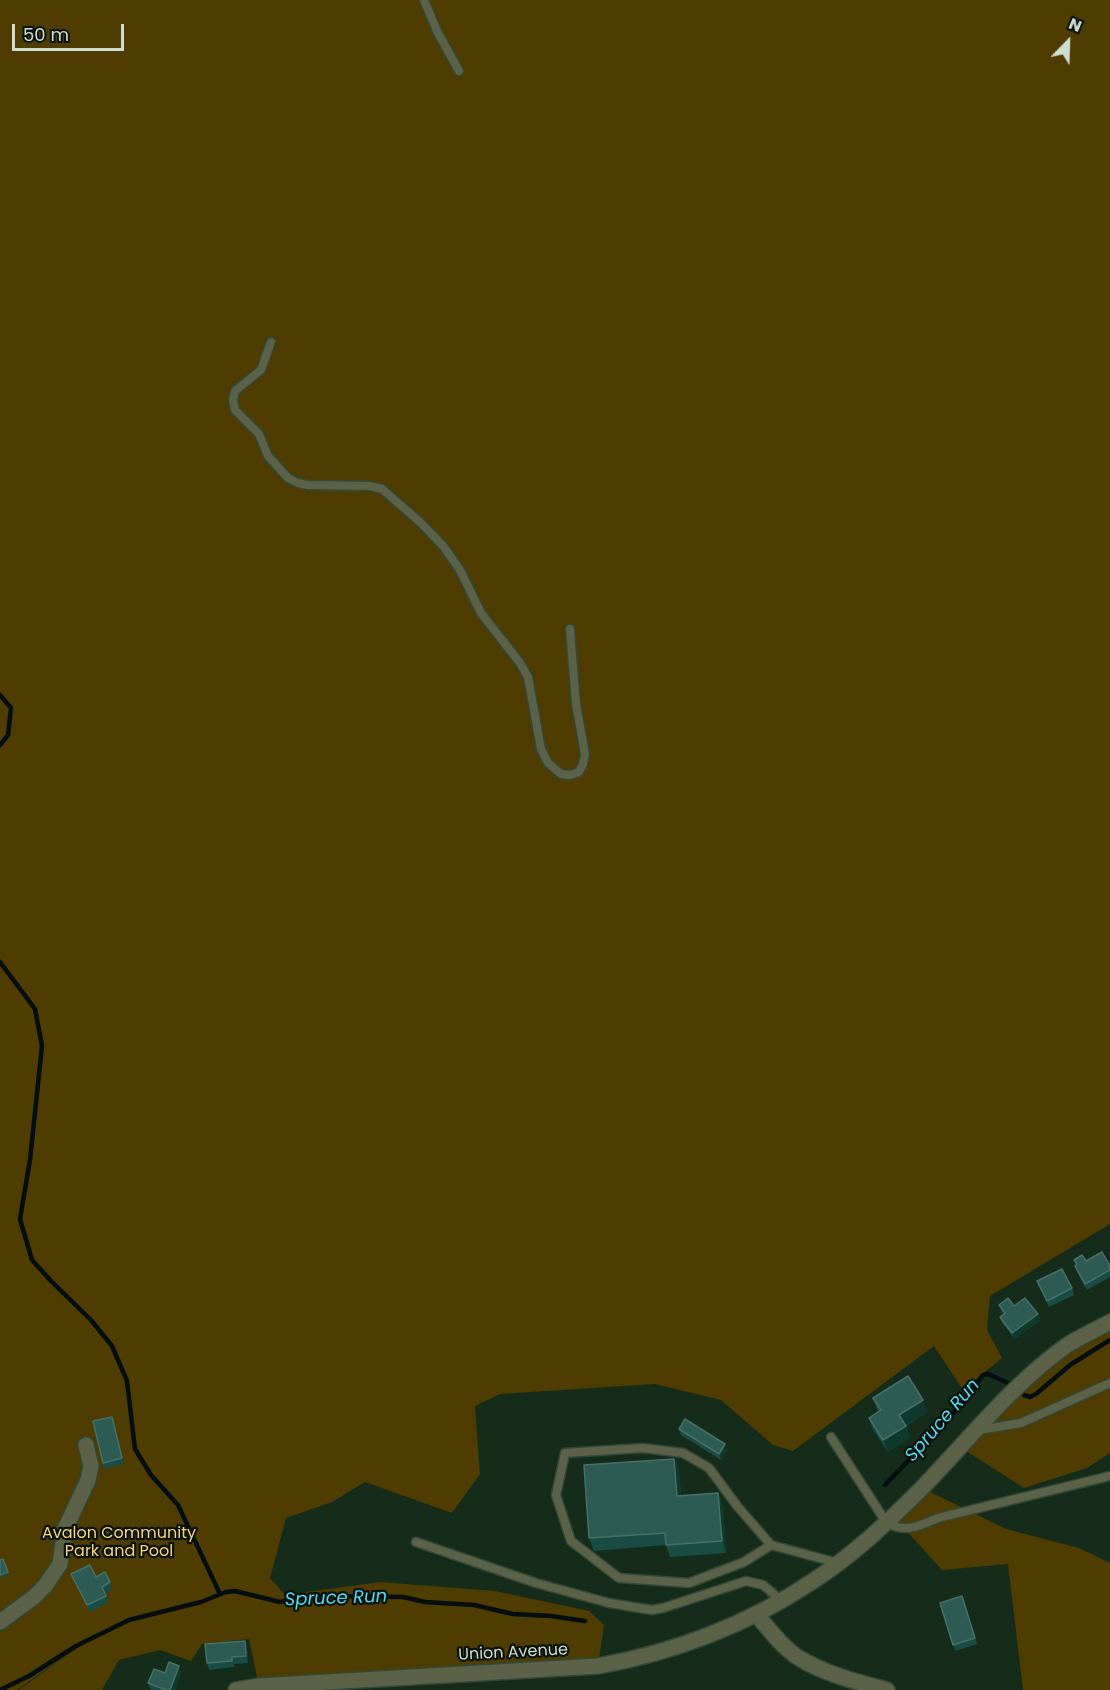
<!DOCTYPE html>
<style>
body{margin:0}
#map{position:relative;width:1110px;height:1690px;overflow:hidden;background:#152c1b;font-family:Poppins,sans-serif}
canvas{display:block}
.north{position:absolute;left:1038px;top:12px;width:60px;height:60px;-webkit-text-stroke:4px #08120a;paint-order:stroke;rotate:23deg;font-size:16px;font-weight:700;line-height:24px;text-align:center;color:#cedcd1}
.north::after{content:'';display:block;margin:auto;width:21px;height:27px;background:#cedcd1;clip-path:polygon(50% 0,100% 100%,50% 72%,0 100%)}
.scale{position:absolute;left:12px;top:24px;width:112px;height:27px;box-sizing:border-box;border:3px solid #cedcd1;border-top:0;padding-left:8px;font-size:18px;line-height:21px;white-space:nowrap;color:#cedcd1;-webkit-text-stroke:4px #08120a;paint-order:stroke}
</style>
<div id="map">
<canvas width="1110" height="1690"></canvas>
<div class="north">N</div>
<div class="scale">50 m</div>
</div>
<script>
const context = document.querySelector('canvas').getContext('2d');
context.lineJoin = 'round';
function fill(path, color) {
  context.fillStyle = color;
  context.fill(path, 'evenodd');
}
function stroke(path, color, width, dash) {
  context.strokeStyle = color;
  context.lineWidth = width;
  context.lineCap = dash ? 'butt' : 'round';
  context.setLineDash(dash || []);
  context.stroke(path);
}
function drawText(font, color, halo, rows, align = 'center') {
  context.font = font + ' Poppins,sans-serif';
  context.lineWidth = 4.5;
  context.setLineDash([]);
  context.textBaseline = 'middle';
  context.strokeStyle = halo;
  context.fillStyle = color;
  for (const [text, x, y, turn = 0] of rows) {
    context.save();
    context.translate(x, y);
    context.rotate((+turn || 0) * Math.PI / 180);
    context.textAlign = isNaN(turn) ? turn : align;
    if (halo) context.strokeText(text, 0, 0);
    context.fillText(text, 0, 0);
    context.restore();
  }
}
fill(new Path2D(`
 M0,0H1110V1224L990,1296L987,1330L1002,1358L963,1390L934,1346L793,1451L773,1445L721,1400L655,1384L500,1394L475,1406L480,1474L452,1513L365,1482L332,1502L286,1518L270,1578L285,1595L380,1582L495,1591L589,1611L604,1625L598,1666L259,1686L249,1639L202,1644L191,1661L160,1650L119,1660L102,1690H19L85,1642L17,1690H0Z
 M1110,1322V1453L1087,1468L1024,1488L960,1447L1015,1388Z
 M922,1488L1006,1529L1079,1548L1110,1563V1690H1023L1008,1564L942,1570L893,1516Z`), '#4f3c00');
stroke(new Path2D(`
 M0,695L11,708L8,735L0,745
 M0,962L35,1009L42,1046L30,1160L20,1219L32,1260L52,1282L91,1320L112,1346L127,1381L135,1449L151,1475L178,1505L220,1594
 M1024,1395L1030,1397L1036,1394L1070,1365L1110,1340
 M885,1485L951,1416L983,1375L988,1374L1008,1383
 M0,1690L29,1676L76,1646L129,1620L201,1602L226,1592L235,1591L280,1602L311,1596L403,1597L425,1602L474,1605L513,1614L551,1616L585,1621`), '#040e10', 4.5);
const service = new Path2D(`
 M424,0L437,31L459,71
 M271,342L261,370L235,391L233,400L235,410L259,434L268,456L288,478L298,483L308,485L370,486L382,489L421,523L444,547L460,570L481,613L520,663L528,677L541,749L548,763L561,774L570,775L579,772L583,764L585,754L576,704L570,629
 M979,1430L1021,1423L1110,1383
 M831,1437L886,1522C904,1534 920,1526 938,1518L1110,1476
 M416,1542L536,1583L609,1603L652,1610L663,1608L746,1581L763,1585L781,1600
 M771,1545L744,1562L689,1583L619,1578L571,1541L556,1495L565,1453L643,1448L683,1453L709,1468L738,1507L771,1545L838,1563`);
const minor = new Path2D(`
 M756,1614C769,1629 782,1647 799,1658C825,1674 857,1682 887,1690
 M0,1622L34,1597L45,1586L60,1564L65,1529L88,1480L91,1466L86,1445`);
const tertiary = new Path2D(`
 M236,1690L259,1686L598,1666C673,1653 749,1624 813,1581C852,1556 887,1523 920,1490C968,1441 1010,1386 1066,1346C1079,1337 1096,1330 1110,1322`);
stroke(service, '#334838', 11);
stroke(minor, '#334838', 18);
stroke(tertiary, '#334838', 18);
stroke(service, '#5b6248', 8);
stroke(minor, '#5b6248', 15);
stroke(tertiary, '#5b6248', 15);
fill(new Path2D(`
 M1074,1260L1110,1266V1277L1087,1290L1077,1272L1075,1266L1076,1265Z
 M1037,1281L1072,1288L1074,1295L1049,1307Z
 M999,1305L1014,1306L1040,1320L1015,1339L1002,1323L1000,1317L1003,1314Z
 M873,1398L927,1412L906,1426L910,1438L888,1452L873,1430L869,1418L878,1412Z
 M114,1423L124,1464L105,1469L103,1463Z
 M679,1429L727,1450L721,1460L681,1435Z
 M674,1459L679,1471L681,1496L723,1505L726,1553L670,1557L666,1545L594,1551L589,1538Z
 M3,1559L9,1575L0,1578V1560Z
 M71,1574L96,1577L110,1582L112,1589L105,1593L109,1602L90,1612Z
 M962,1596L977,1644L955,1651L940,1603Z
 M247,1647L248,1663L234,1664V1667L209,1670L207,1663Z
 M181,1672L175,1690H151L148,1683L165,1673Z`), '#1a4c46');
fill(new Path2D(`
 M1038,1314L1040,1320L1015,1339L1012,1333Z
 M923,1400L927,1412L903,1427L899,1415Z
 M112,1417L114,1423L124,1464L122,1458Z
 M906,1426L910,1438L888,1452L883,1440Z
 M725,1444L727,1450L721,1460L719,1454Z
 M674,1459L679,1471L682,1508L677,1496Z
 M718,1493L723,1505L726,1553L722,1541Z
 M245,1641L247,1647L248,1663L246,1656Z
 M179,1666L181,1672L175,1690H170Z`), '#10392e');
const building = new Path2D(`
 M1102,1252L1110,1266V1270L1085,1284L1075,1266L1077,1264L1074,1260L1082,1255L1086,1261Z
 M1062,1269L1072,1288L1047,1301L1037,1281Z
 M1008,1298L1014,1306L1025,1298L1038,1314L1012,1333L1000,1317L1005,1313L999,1305Z
 M908,1376L923,1400L899,1415L906,1426L883,1440L869,1418L881,1410L873,1398Z
 M112,1417L122,1458L103,1463L93,1421Z
 M685,1419L725,1444L719,1454L679,1429Z
 M674,1459L677,1496L718,1493L722,1541L666,1545L665,1533L589,1538L584,1465Z
 M3,1559L8,1572L0,1575V1560Z
 M90,1565L96,1577L105,1572L110,1582L102,1587L106,1596L87,1605L71,1574Z
 M962,1596L975,1638L953,1645L940,1603Z
 M245,1641L246,1656L232,1657V1661L207,1663L205,1644Z
 M169,1662L179,1666L170,1690H166L148,1683L154,1669L165,1673Z`);
fill(building, '#2d5b54');
stroke(building, '#467068', 1.5);
drawText('16px', '#f8d475', '#08120a', [
 ["Avalon Community",119,1534],
 ["Park and Pool",119,1552]
]);
drawText('16px', '#cedcd1', '#08120a', [
 ["Union Avenue",513,1653,-3]
]);
drawText('italic 18px', '#54daf7', '#08120a', [
 ["Spruce Run",943,1421,-49],
 ["Spruce Run",336,1599,-2]
]);
</script>
